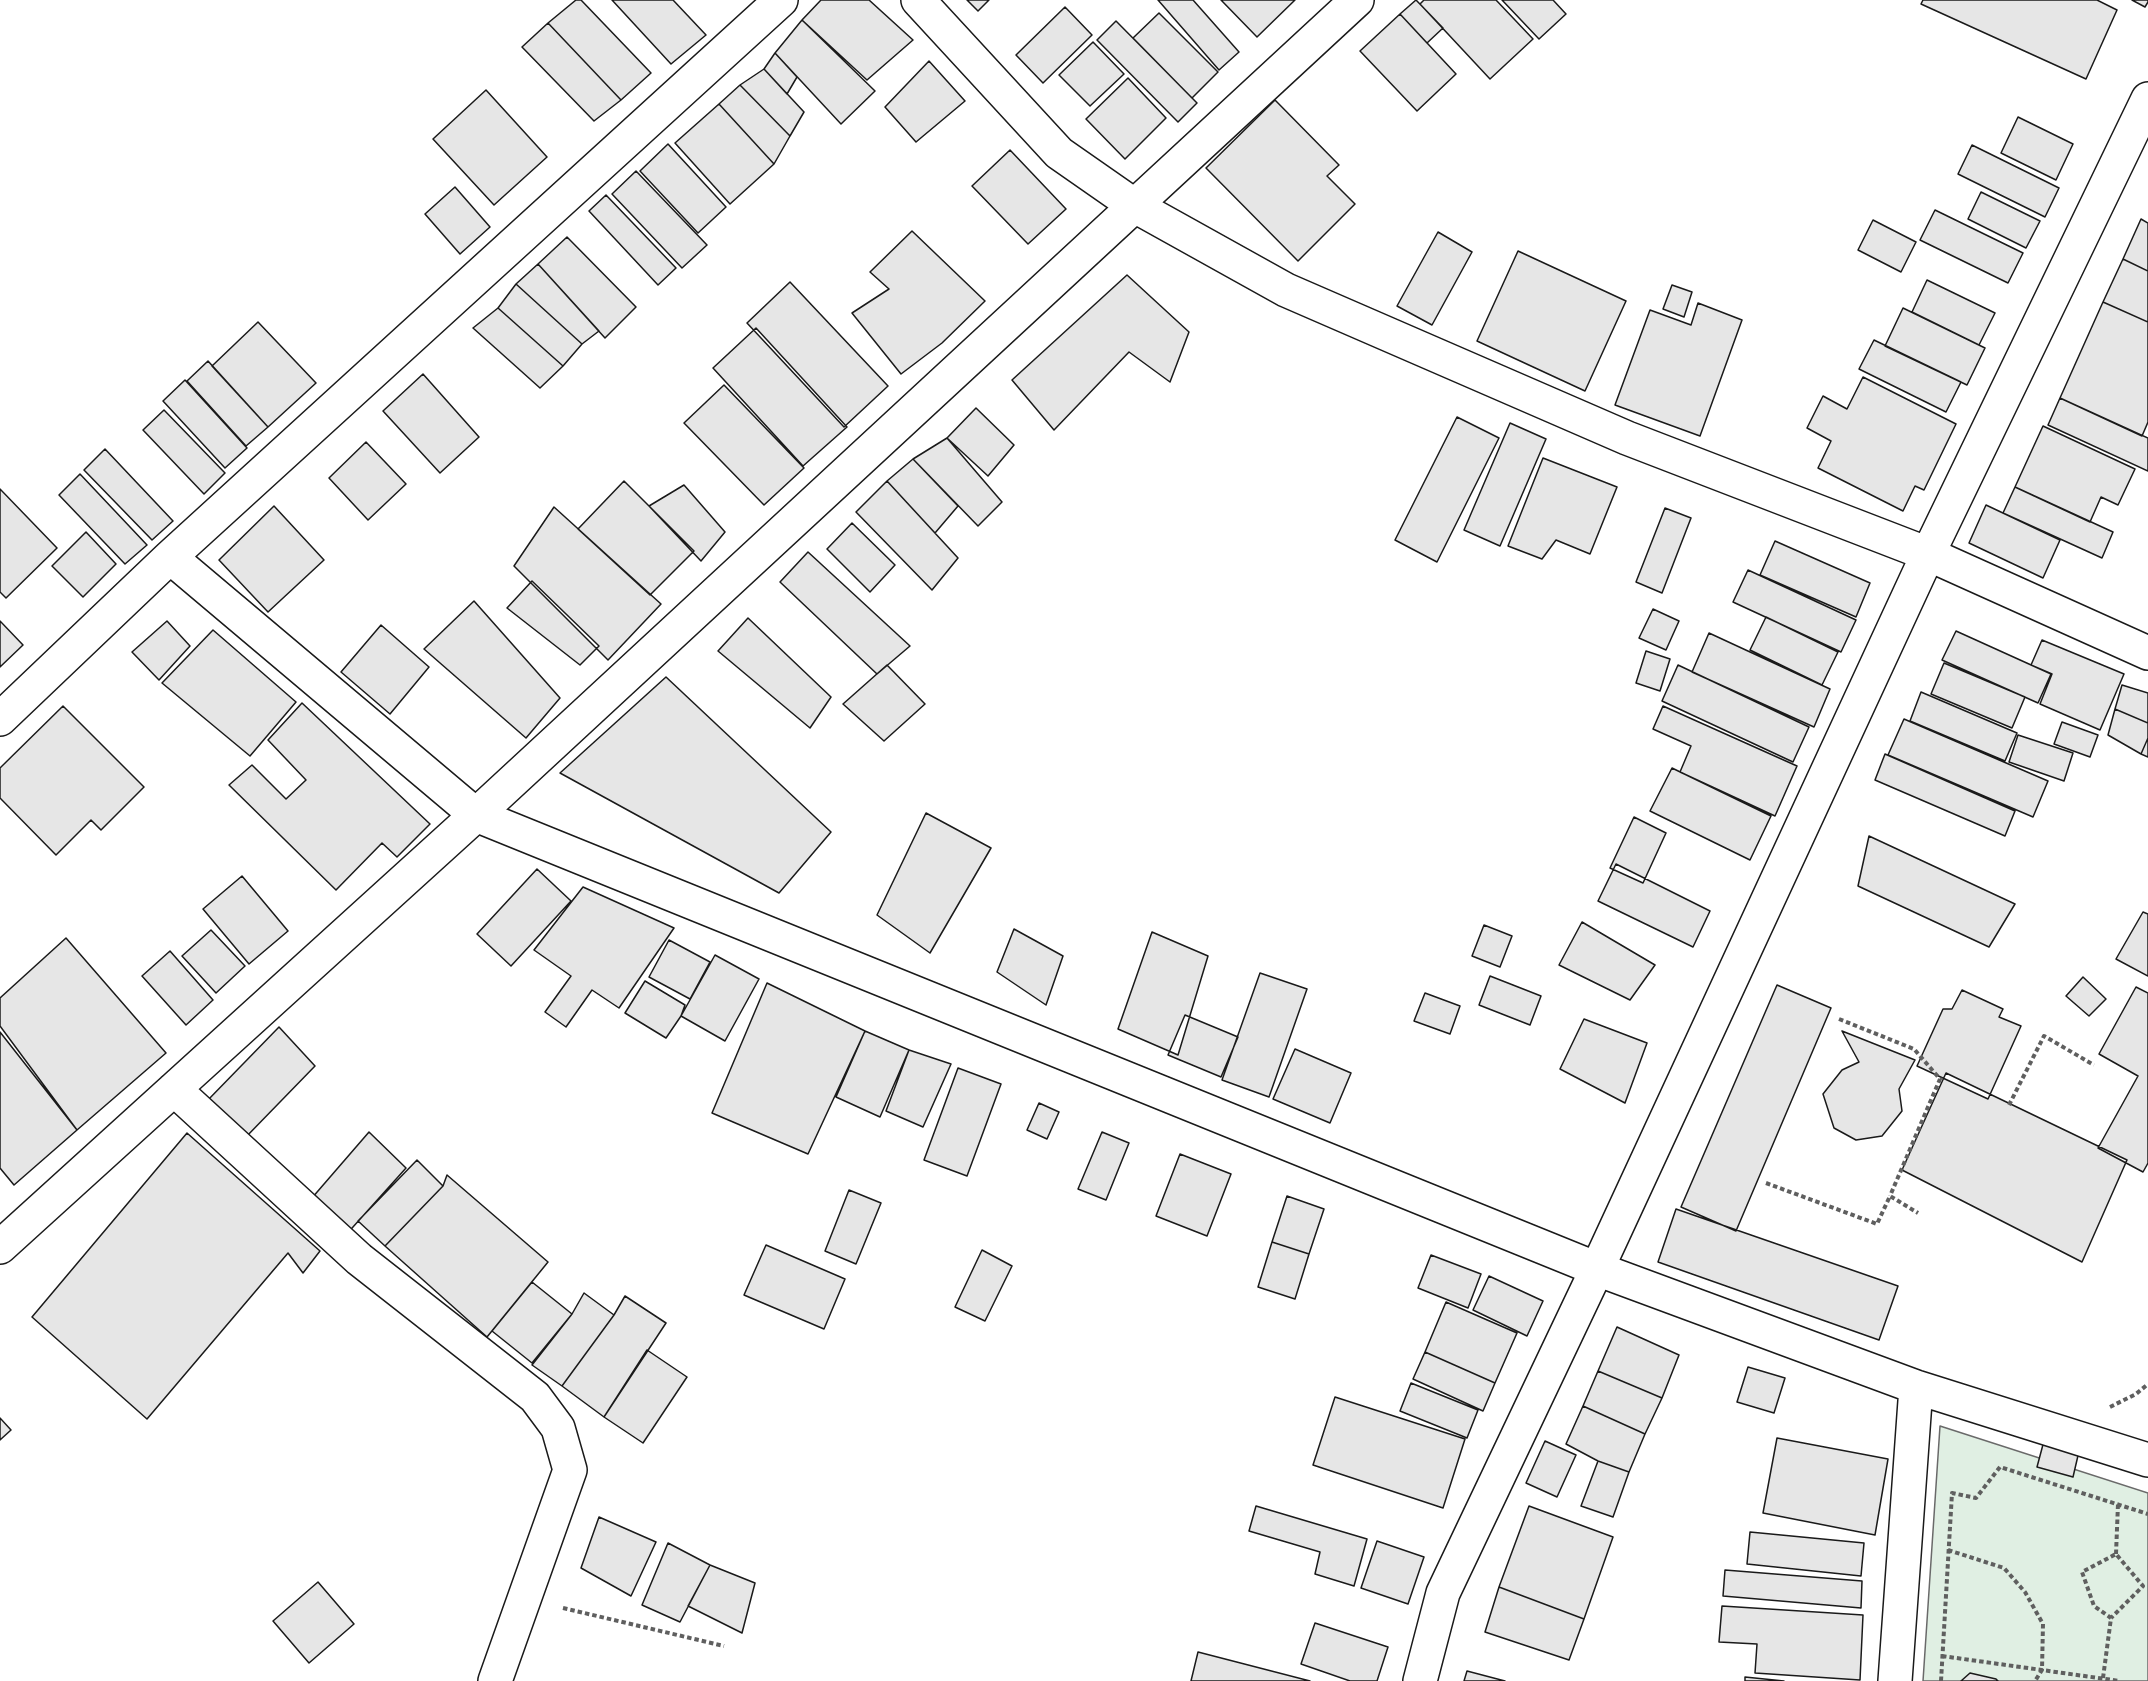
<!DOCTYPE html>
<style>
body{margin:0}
canvas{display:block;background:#fff}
</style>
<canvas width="2148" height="1681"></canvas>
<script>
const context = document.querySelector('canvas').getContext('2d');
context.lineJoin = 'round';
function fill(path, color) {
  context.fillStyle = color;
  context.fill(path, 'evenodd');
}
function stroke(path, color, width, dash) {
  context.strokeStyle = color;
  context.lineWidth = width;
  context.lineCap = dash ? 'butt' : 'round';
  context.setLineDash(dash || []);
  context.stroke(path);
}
const green = new Path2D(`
 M1940,1426L2148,1493V1681H1923Z`);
fill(green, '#e0efe3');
stroke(green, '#6a6a6a', 1.5);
const building = new Path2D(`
 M576,0H581L651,73L621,100L548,23Z
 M612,0H673L706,35L671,64Z
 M821,0H869L913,40L867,80L802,20Z
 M967,0H989L978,11Z
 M1158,0H1193L1239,52L1219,70Z
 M1221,0H1295L1257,37Z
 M1416,0L1443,28L1427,43L1400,14Z
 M1424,0H1496L1533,39L1490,79L1420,4Z
 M1502,0H1553L1566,14L1539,39Z
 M1923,0H2097L2117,10L2086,79L1921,4Z
 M2132,0H2148V2L2145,7Z
 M1065,7L1092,35L1043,83L1016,55Z
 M1159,13L1218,72L1192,98L1133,38Z
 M1400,14L1456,74L1417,111L1360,51Z
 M802,20L875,91L841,124L775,53Z
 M1116,21L1197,103L1178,122L1097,40Z
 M548,23L621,100L594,121L522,47Z
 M1093,42L1124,74L1090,106L1059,75Z
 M775,53L797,77L787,94L764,69Z
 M929,61L965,101L916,142L885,107Z
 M764,69L804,112L790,136L740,85Z
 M1128,78L1166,118L1125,159L1086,119Z
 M740,85L790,136L774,164L719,104Z
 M486,90L547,157L494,205L433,139Z
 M1275,100L1339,165L1327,176L1355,204L1298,261L1206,168Z
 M719,104L774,164L730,204L675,143Z
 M2018,117L2073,144L2056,180L2001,153Z
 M668,144L726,207L698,233L640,171Z
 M1972,145L2059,188L2045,217L1958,174Z
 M1010,150L1066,209L1028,244L972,186Z
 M636,171L707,245L682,268L612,194Z
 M455,187L490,227L460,254L425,214Z
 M1981,192L2040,221L2026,248L1968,219Z
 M606,195L676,268L658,285L589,211Z
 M1935,210L2023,253L2008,283L1920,240Z
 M2141,219L2148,223V271L2123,259Z
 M1873,220L1916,242L1901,272L1858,250Z
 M912,231L985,301L942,343L901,374L852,313L889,289L870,272Z
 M1438,232L1472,252L1432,325L1397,306Z
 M567,237L636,307L605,338L538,264Z
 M1518,251L1626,301L1585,391L1477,341Z
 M2123,259L2148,271V322L2103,302Z
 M538,264L599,331L582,344L516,284Z
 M1127,275L1189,332L1170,382L1129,352L1054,430L1012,380Z
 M1927,280L1995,313L1979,345L1912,312Z
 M790,282L888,386L844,427L747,323Z
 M516,284L582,344L563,366L498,308Z
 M1672,285L1692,292L1684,317L1663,309Z
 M2103,302L2148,322V422L2142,436L2060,398Z
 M1698,303L1742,320L1700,436L1615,405L1650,310L1691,325Z
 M498,308L563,366L540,388L473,328Z
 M1903,308L1985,348L1967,385L1885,346Z
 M258,322L316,383L268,427L212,366Z
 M756,328L847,427L803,466L713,368Z
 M1874,340L1961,382L1946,412L1859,369Z
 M208,361L268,427L246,446L187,381Z
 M423,374L479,437L440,473L383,411Z
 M1863,377L1956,424L1924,490L1915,486L1903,511L1818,468L1831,441L1807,428L1823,396L1847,409Z
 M185,380L247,448L225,468L163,401Z
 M724,385L804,468L764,505L684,423Z
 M2060,398L2148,438V471L2048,425Z
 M976,408L1014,445L988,476L947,438Z
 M164,410L225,473L204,494L143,430Z
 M1457,417L1499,438L1437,562L1395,540Z
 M1510,423L1546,439L1500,546L1464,530Z
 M2043,426L2135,469L2118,505L2101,497L2090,522L2015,487Z
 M947,438L1002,502L978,526L913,459Z
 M366,442L406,484L368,520L329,478Z
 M105,449L173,521L152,540L84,470Z
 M1543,458L1617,487L1590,554L1556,540L1542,559L1508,546Z
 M913,459L958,506L935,533L887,481Z
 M80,474L147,545L125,564L59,495Z
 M624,481L694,551L650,595L578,529Z
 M887,481L958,558L932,590L856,512Z
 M684,485L725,532L701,561L649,506Z
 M2015,487L2113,532L2102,558L2003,513Z
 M0,489L57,548L6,598L0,592Z
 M1986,505L2060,540L2043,578L1969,543Z
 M274,506L324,560L268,612L219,560Z
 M554,507L661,604L608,660L514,566Z
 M1665,508L1691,518L1662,593L1636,582Z
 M852,523L895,565L870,592L827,549Z
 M86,532L116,564L83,597L52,566Z
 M1775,541L1870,583L1856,617L1760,575Z
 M808,552L910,646L877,674L780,582Z
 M1748,570L1856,620L1841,652L1733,602Z
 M532,581L599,646L580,665L507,608Z
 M474,601L560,698L526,738L424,649Z
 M1653,609L1679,621L1666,650L1639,638Z
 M1766,617L1838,652L1822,685L1750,650Z
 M748,618L831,697L810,728L718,651Z
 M0,621L23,645L0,667Z
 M167,621L190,646L159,680L132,652Z
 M381,625L429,667L390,714L341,672Z
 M213,630L296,702L250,756L162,683Z
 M1956,631L2051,674L2038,703L1942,660Z
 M1709,633L1830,689L1814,727L1692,672Z
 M2042,640L2124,674L2100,730L2040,704L2052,674L2031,665Z
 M1646,651L1670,659L1660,691L1636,683Z
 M1944,663L2025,697L2012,728L1931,694Z
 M887,665L925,704L884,741L843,704Z
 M1678,665L1809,727L1793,762L1662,701Z
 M666,677L831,832L779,893L560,773Z
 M2122,685L2148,693V723L2115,709Z
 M1921,692L2017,733L2005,761L1910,721Z
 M302,703L430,824L397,857L382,843L336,890L229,785L252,765L286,799L306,780L268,740Z
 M63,706L144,787L101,830L91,820L56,855L0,798V768Z
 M1663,706L1797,766L1775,816L1680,772L1691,746L1653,729Z
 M2115,709L2148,723V738L2141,754L2108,735Z
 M1904,719L2048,781L2033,817L1888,755Z
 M2062,722L2098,735L2090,757L2054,744Z
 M2018,735L2073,753L2064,781L2009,762Z
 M2148,738V757L2141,754Z
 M1885,754L2015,811L2005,836L1875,780Z
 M1672,768L1771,816L1750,860L1650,811Z
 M926,813L991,848L930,953L877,915Z
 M1634,817L1666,833L1643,883L1610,868Z
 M1869,836L2015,904L1989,947L1858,886Z
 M1616,864L1710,911L1693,947L1598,901Z
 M537,869L571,901L511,966L477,934Z
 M242,876L288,931L249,964L203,909Z
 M583,887L674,928L619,1008L592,990L566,1027L545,1012L571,976L534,950Z
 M2143,912L2148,914V976L2116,959Z
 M1582,922L1655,965L1630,1000L1559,965Z
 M1484,925L1512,936L1500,967L1472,956Z
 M1014,929L1063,956L1046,1005L997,972Z
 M211,930L245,966L216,993L182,956Z
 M1152,932L1208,956L1178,1055L1118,1029Z
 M66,938L166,1053L77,1130L0,1026V998Z
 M669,940L710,962L690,999L649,977Z
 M170,951L213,1000L186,1025L142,976Z
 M715,955L759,979L725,1041L681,1016Z
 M1260,973L1307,989L1269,1097L1222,1080Z
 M1490,976L1541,996L1530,1025L1479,1005Z
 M2083,977L2106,999L2089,1016L2066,996Z
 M645,981L685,1005L681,1016L666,1038L625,1013Z
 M767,983L865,1031L808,1154L712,1113Z
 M1777,985L1831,1008L1736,1231L1681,1207Z
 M2136,987L2148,993V1163L2143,1172L2098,1148L2138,1076L2099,1054Z
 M1962,990L2003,1009L1999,1017L2021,1026L1988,1099L1917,1066L1943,1009H1952Z
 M1425,993L1460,1006L1450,1034L1414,1021Z
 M1185,1015L1238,1037L1221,1077L1168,1055Z
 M1584,1019L1647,1043L1625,1103L1560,1069Z
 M279,1027L315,1066L244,1139L206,1102Z
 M865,1031L909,1050L880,1117L836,1097Z
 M1842,1031L1915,1060L1899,1089L1902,1111L1882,1136L1856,1140L1834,1128L1823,1094L1842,1070L1859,1062Z
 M0,1032L77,1130L14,1185L0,1168Z
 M1295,1049L1351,1073L1330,1123L1273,1099Z
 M909,1050L951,1064L923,1127L886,1111Z
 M958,1068L1001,1084L967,1176L924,1160Z
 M1946,1073L2127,1160L2082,1262L1902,1170Z
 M1039,1103L1059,1112L1047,1139L1027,1130Z
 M369,1132L406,1168L344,1237L305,1206Z
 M1102,1132L1129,1143L1106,1200L1078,1189Z
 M187,1133L320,1251L303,1273L288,1253L147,1419L32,1317Z
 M1180,1154L1231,1174L1207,1236L1156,1216Z
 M417,1160L443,1186L385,1246L358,1221Z
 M447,1175L548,1262L487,1337L385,1246L443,1186Z
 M849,1190L881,1203L856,1264L825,1251Z
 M1287,1196L1324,1209L1309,1254L1272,1242Z
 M1676,1209L1898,1286L1879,1340L1658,1262Z
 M1272,1242L1309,1254L1295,1299L1258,1287Z
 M766,1245L845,1279L824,1329L744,1295Z
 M982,1250L1012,1266L985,1321L955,1307Z
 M1431,1255L1481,1274L1468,1308L1418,1288Z
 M1489,1276L1543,1301L1527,1336L1473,1310Z
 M532,1282L572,1314L532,1363L492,1331Z
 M584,1293L614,1315L562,1386L532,1365L572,1314Z
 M625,1296L666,1323L604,1417L562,1386L614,1315Z
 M1446,1302L1517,1333L1495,1383L1425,1352Z
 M1617,1327L1679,1355L1662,1398L1598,1371Z
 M647,1350L687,1377L643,1443L604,1417Z
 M1425,1352L1495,1383L1483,1411L1413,1379Z
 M1748,1367L1785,1378L1774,1413L1737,1402Z
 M1598,1371L1662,1398L1645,1434L1583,1406Z
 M1411,1383L1478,1410L1467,1438L1400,1411Z
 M1335,1397L1465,1439L1443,1508L1313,1465Z
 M1583,1406L1645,1434L1629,1472L1598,1461L1566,1444Z
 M0,1418L11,1430L0,1440Z
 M2045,1437L2080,1447L2073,1477L2037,1467Z
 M1777,1438L1888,1459L1875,1535L1763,1513Z
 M1545,1441L1576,1455L1557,1497L1526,1483Z
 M1598,1461L1629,1472L1613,1517L1581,1506Z
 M1256,1506L1367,1539L1354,1586L1315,1574L1320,1552L1249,1531Z
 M1529,1506L1613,1537L1584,1619L1499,1587Z
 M599,1517L656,1542L631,1596L581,1568Z
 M1750,1532L1864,1543L1861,1576L1747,1564Z
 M1377,1541L1424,1557L1408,1604L1361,1588Z
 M668,1543L710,1565L680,1622L642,1605Z
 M710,1565L755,1583L742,1633L688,1606Z
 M1725,1570L1862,1581L1861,1608L1723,1596Z
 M318,1582L354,1624L309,1663L273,1621Z
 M1499,1587L1584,1619L1569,1660L1485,1632Z
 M1722,1606L1863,1615L1860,1680L1755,1673L1757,1644L1719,1642Z
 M1315,1623L1388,1647L1377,1681H1350L1301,1664Z
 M1198,1652L1310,1681H1191Z
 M1467,1671L1505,1681H1464Z
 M1970,1673L1996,1679L1998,1681H1961Z
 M1745,1677L1784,1681H1745Z`);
fill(building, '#e6e6e6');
stroke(building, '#1a1a1a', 1.5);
const street = new Path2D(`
 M918,0L1059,153L1135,206L1286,290L1627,438L1928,554L2148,653
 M170,557L476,815L1597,1269L1916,1387L2148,1460
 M0,719L170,557L781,0
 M174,1089L359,1259L535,1397L558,1428L570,1470L495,1681
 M0,1247L476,815L1357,0
 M1420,1681L1443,1593L1597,1269L1928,554L2148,99
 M1895,1681L1916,1387`);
stroke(street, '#1a1a1a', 36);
stroke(new Path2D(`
 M1839,1019L1914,1049L1940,1079L1890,1196
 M2009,1105L2044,1036L2094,1065
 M1766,1183L1877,1224L1890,1196L1918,1213
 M2110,1407L2136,1394L2148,1384
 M1948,1550L2004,1568L2025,1592L2043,1624L2042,1670L2035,1681
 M2116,1554L2118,1504
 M563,1608L724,1646
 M1942,1656L2120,1681
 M2103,1678L2111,1618L2094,1606L2082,1572L2116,1554L2143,1586L2111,1618
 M1941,1681L1952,1493L1976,1498L2000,1467L2148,1514`), '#5f5f5f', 4, [4.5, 3]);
stroke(street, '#fff', 33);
</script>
